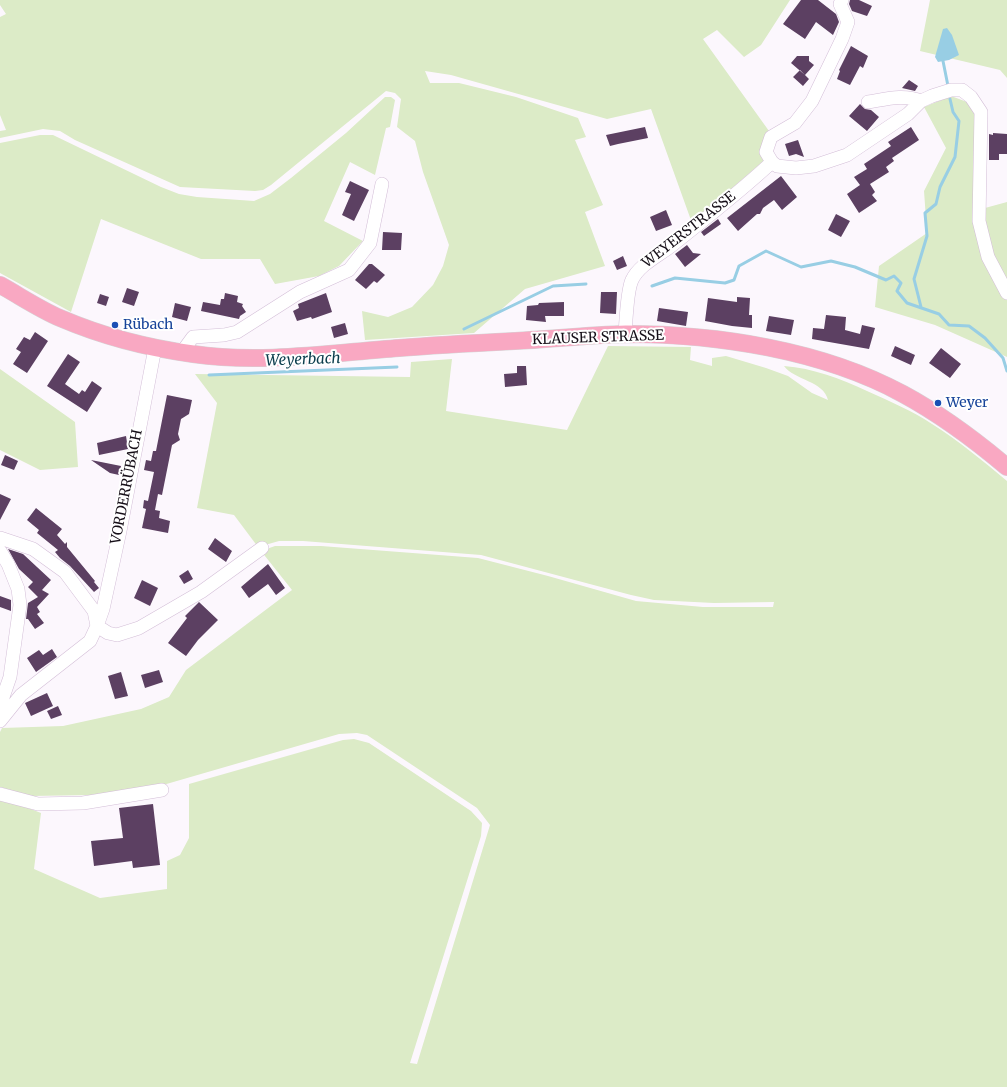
<!DOCTYPE html>
<meta charset="utf-8">
<style>
body{margin:0}
canvas{display:block;background:#fcf7fd}
</style>
<canvas width="1007" height="1087"></canvas>
<script>
const context = document.querySelector('canvas').getContext('2d');
context.lineJoin = 'round';
function fill(path, color) {
  context.fillStyle = color;
  context.fill(path, 'evenodd');
}
function stroke(path, color, width, dash) {
  context.strokeStyle = color;
  context.lineWidth = width;
  context.lineCap = dash ? 'butt' : 'round';
  context.setLineDash(dash || []);
  context.stroke(path);
}
function drawText(font, color, halo, rows, align = 'center') {
  context.font = font + ' Merriweather,serif';
  context.lineWidth = 4;
  context.setLineDash([]);
  context.textBaseline = 'middle';
  context.strokeStyle = halo;
  context.fillStyle = color;
  for (const [text, x, y, turn = 0] of rows) {
    context.save();
    context.translate(x, y);
    context.rotate((+turn || 0) * Math.PI / 180);
    context.textAlign = isNaN(turn) ? turn : align;
    if (halo) context.strokeText(text, 0, 0);
    context.fillText(text, 0, 0);
    context.restore();
  }
}
fill(new Path2D(`
 M0,0H790L761,45L744,57L717,30L703,39L769,131L763,151L767,158L692,223L651,109L607,119L451,75L425,71L430,83H459L516,97L578,118L586,137L575,140L603,205L585,212L605,266L525,289L474,333L365,340L362,311L388,317L412,307L433,285L443,266L449,245L423,172L415,141L397,127L401,99L395,93L386,91L271,185L263,190L255,191L180,187L75,140L60,131L43,129L0,138V131L6,130L0,115V17L6,14L0,5Z
 M930,0H1007V78L1000,70L920,51Z
 M951,96L967,102L975,114L986,263L1007,300V357L935,325L875,307L879,266L927,233L924,191L946,148L924,107Z
 M385,97H391L395,100L390,127L386,128L375,175L350,162L324,221L363,241L339,266L319,276L275,284L260,259H201L101,219L71,312L0,273V143L40,135H53L161,187L179,194L197,197L254,201L270,194L291,178L346,133Z
 M1007,202V288L995,266L983,224L985,208Z
 M608,346L691,347L690,360L712,366V358L726,356L766,368L788,376L812,393L828,400C824,381 794,380 784,366C813,368 841,379 867,391C889,401 913,411 932,424C959,441 983,461 1007,481V1087H0V797L41,813L34,869L100,898L167,889V861L180,855L189,838V784L343,740L354,739L369,743L471,811L482,823L481,836L410,1063L417,1064L490,825L477,808L367,735L357,733L339,734L163,785L91,795L31,796L0,787V732L2,728L63,726L141,709L169,697L186,670L292,590L261,551L275,546H321L478,558L548,576L636,601L703,607H773L774,602L714,603L654,600L631,595L481,555L303,541H279L258,547L234,515L197,508L217,403L195,374L410,377L411,362L452,359L446,411L567,430Z
 M0,369L75,422L78,467L40,470L0,450Z`), '#dcebc7');
fill(new Path2D(`
 M947,28L952,35L959,55L949,60L938,62L935,57L943,29Z`), '#98cee4');
stroke(new Path2D(`
 M943,61L948,86
 M652,286L675,278L725,283L734,280L739,266L766,251L801,267L831,261L855,267L886,280L894,276L901,283L897,291L907,303L939,314L949,325L969,326L985,338L1003,358L1007,371
 M921,307L914,279L927,236L925,213L936,204L940,187L955,157L959,121L953,112L950,99
 M464,329L553,286L586,284
 M209,375L397,367`), '#98cee4', 3);
fill(new Path2D(`
 M801,0H818L836,14L839,22L833,35L816,22L805,39L783,24Z
 M850,0H859L872,6L867,16L852,11L849,4Z
 M851,46L868,56L863,68L860,66L850,85L837,79L840,71L839,70Z
 M797,56H809V61L814,65L805,75L791,63Z
 M800,70L809,79L803,86L793,77Z
 M909,80L918,86L915,91L902,88Z
 M860,104L865,109L871,110L879,117L867,131L849,116Z
 M645,127L648,138L618,144L610,146L606,135Z
 M911,127L919,140L892,158L894,161L886,167L889,172L870,184L875,192L872,195L877,201L859,213L847,194L860,185L854,177L867,169L864,164L891,146L888,142Z
 M993,133L1007,134V154H999V160H989V134L993,135Z
 M798,140L804,157L796,154L789,156L785,144Z
 M781,176L797,197L782,210L774,200L763,208L760,214H757L738,231L727,218Z
 M350,181L369,190L354,221L342,215L351,194L345,192Z
 M666,210L672,225L656,231L650,217Z
 M836,214L850,221L841,237L828,230Z
 M718,219L721,224L704,236L701,232Z
 M383,232L402,233L401,250H382Z
 M687,245L693,253L701,254L685,267L675,254Z
 M623,256L627,266L617,270L613,261Z
 M369,264H372L385,275L377,283L374,281L366,289L355,280Z
 M127,288L139,292L134,306L122,302Z
 M601,292H617L616,314L600,313Z
 M225,293L238,296L237,302L243,304L242,306L246,312L240,316L239,319L201,311L203,302L220,305L221,299H224Z
 M326,293L332,312L312,319L311,317L297,321L293,311L299,308L298,304Z
 M100,294L109,297L106,306L97,303Z
 M737,297L750,298L749,315H752V328L732,326L705,321L708,298L737,302Z
 M564,302V316H545L546,322L526,320L527,306L538,305L539,303Z
 M175,303L191,307L187,321L172,317Z
 M659,308L688,312L686,326L657,321Z
 M826,315L846,317L845,330L860,334L862,325L875,328L869,349L812,339L813,328L824,329Z
 M769,316L794,320L791,335L766,331Z
 M345,323L348,334L334,338L331,327Z
 M35,332L48,341L27,373L13,364L21,352L16,349L24,337L30,340Z
 M895,346L915,355L911,365L891,356Z
 M941,348L961,364L950,378L929,363Z
 M68,354L80,362L65,384L79,394L82,390L85,392L92,381L102,388L87,412L47,386Z
 M517,366H526L527,385L505,387L504,374L517,373Z
 M167,395L192,400L189,414L181,419L178,434L180,440L172,445L162,495L158,494L155,510L160,511L159,518L170,521L168,533L142,528L146,509L143,508L144,500L148,501L154,472L144,470L146,460L151,461L153,451H156Z
 M126,436L128,449L99,455L97,443Z
 M5,455L18,461L14,470L1,465Z
 M91,460L121,466L119,475L110,473Z
 M0,494L11,499L0,520Z
 M36,508L62,529L57,535L65,544L67,542V547L95,581L94,582L99,588L94,592L70,566L60,558L55,552L58,550L37,533L39,530L27,520Z
 M215,538L232,551L226,562L208,549Z
 M8,549L23,554L51,580L42,590L49,594L37,607L40,612L37,614L44,623L35,629L28,619H26L28,603L38,597L28,587L33,582L19,569Z
 M268,564L285,588L276,595L268,584L249,598L241,587Z
 M188,570L193,579L184,584L179,576Z
 M142,580L158,588L150,606L134,598Z
 M0,596L11,600V611L0,607Z
 M199,602L218,620L198,640L186,656L168,643L187,618L185,616Z
 M52,649L57,657L36,672L27,658L39,650L43,655Z
 M159,670L163,682L145,688L141,675Z
 M121,672L128,696L115,699L108,676Z
 M47,693L53,706L31,716L25,703Z
 M58,706L62,715L51,719L47,711Z
 M153,804L160,865L133,868L132,861L94,866L91,841L123,838L119,808Z`), '#5c4062');
const minor = new Path2D(`
 M868,102C887,99 903,94 921,101
 M772,162L766,152L771,137L795,123L812,101L842,39L848,22L840,4L842,0
 M625,334C626,322 627,290 632,280C639,265 658,256 671,246C705,219 740,192 772,162L777,166L796,168L814,166L847,155L908,114L921,101L932,96L951,90H962L971,97L981,112L979,221L988,257L1007,293
 M182,352L193,337L224,335L237,332L300,292L349,270L370,243L382,184
 M0,538L33,549L65,572L94,611L97,626L108,633L117,635L139,628L201,592L262,548
 M0,551L8,564L18,589L20,605L10,677L0,706
 M0,721L21,695L90,641L97,626L103,609L120,531L155,348
 M0,794L38,804L83,803L162,790`);
const major = new Path2D(`
 M0,285C20,296 39,309 60,318C102,336 148,348 193,354C260,364 331,353 399,348C437,345 476,343 515,341C552,339 589,335 626,334C717,334 822,350 903,394C940,414 975,440 1007,467`);
stroke(minor, '#d3bed7', 14);
stroke(major, '#d5d4d5', 18);
stroke(minor, '#fff', 13);
stroke(major, '#f9a8c2', 17);
for (const [x, y, r, color] of [
 [115,325,4,"#1a4fb4"],
 [938,403,4,"#1a4fb4"]
]) {
  const dot = new Path2D();
  dot.arc(x, y, r, 0, 2 * Math.PI);
  context.fillStyle = color;
  context.fill(dot);
  stroke(dot, '#fff', 1.5);
}
drawText('14px', '#160f18', '#fff', [
 ["WEYERSTRASSE",689,230,-38],
 ["KLAUSER STRASSE",598,338,-2],
 ["VORDERRÜBACH",127,487,-79]
]);
drawText('14px', '#164399', '#fff', [
 ["Rübach",123,325],
 ["Weyer",946,403]
], 'left');
drawText('italic 15px', '#0b3c4c', '#fff', [
 ["Weyerbach",303,360,-2]
]);
</script>
